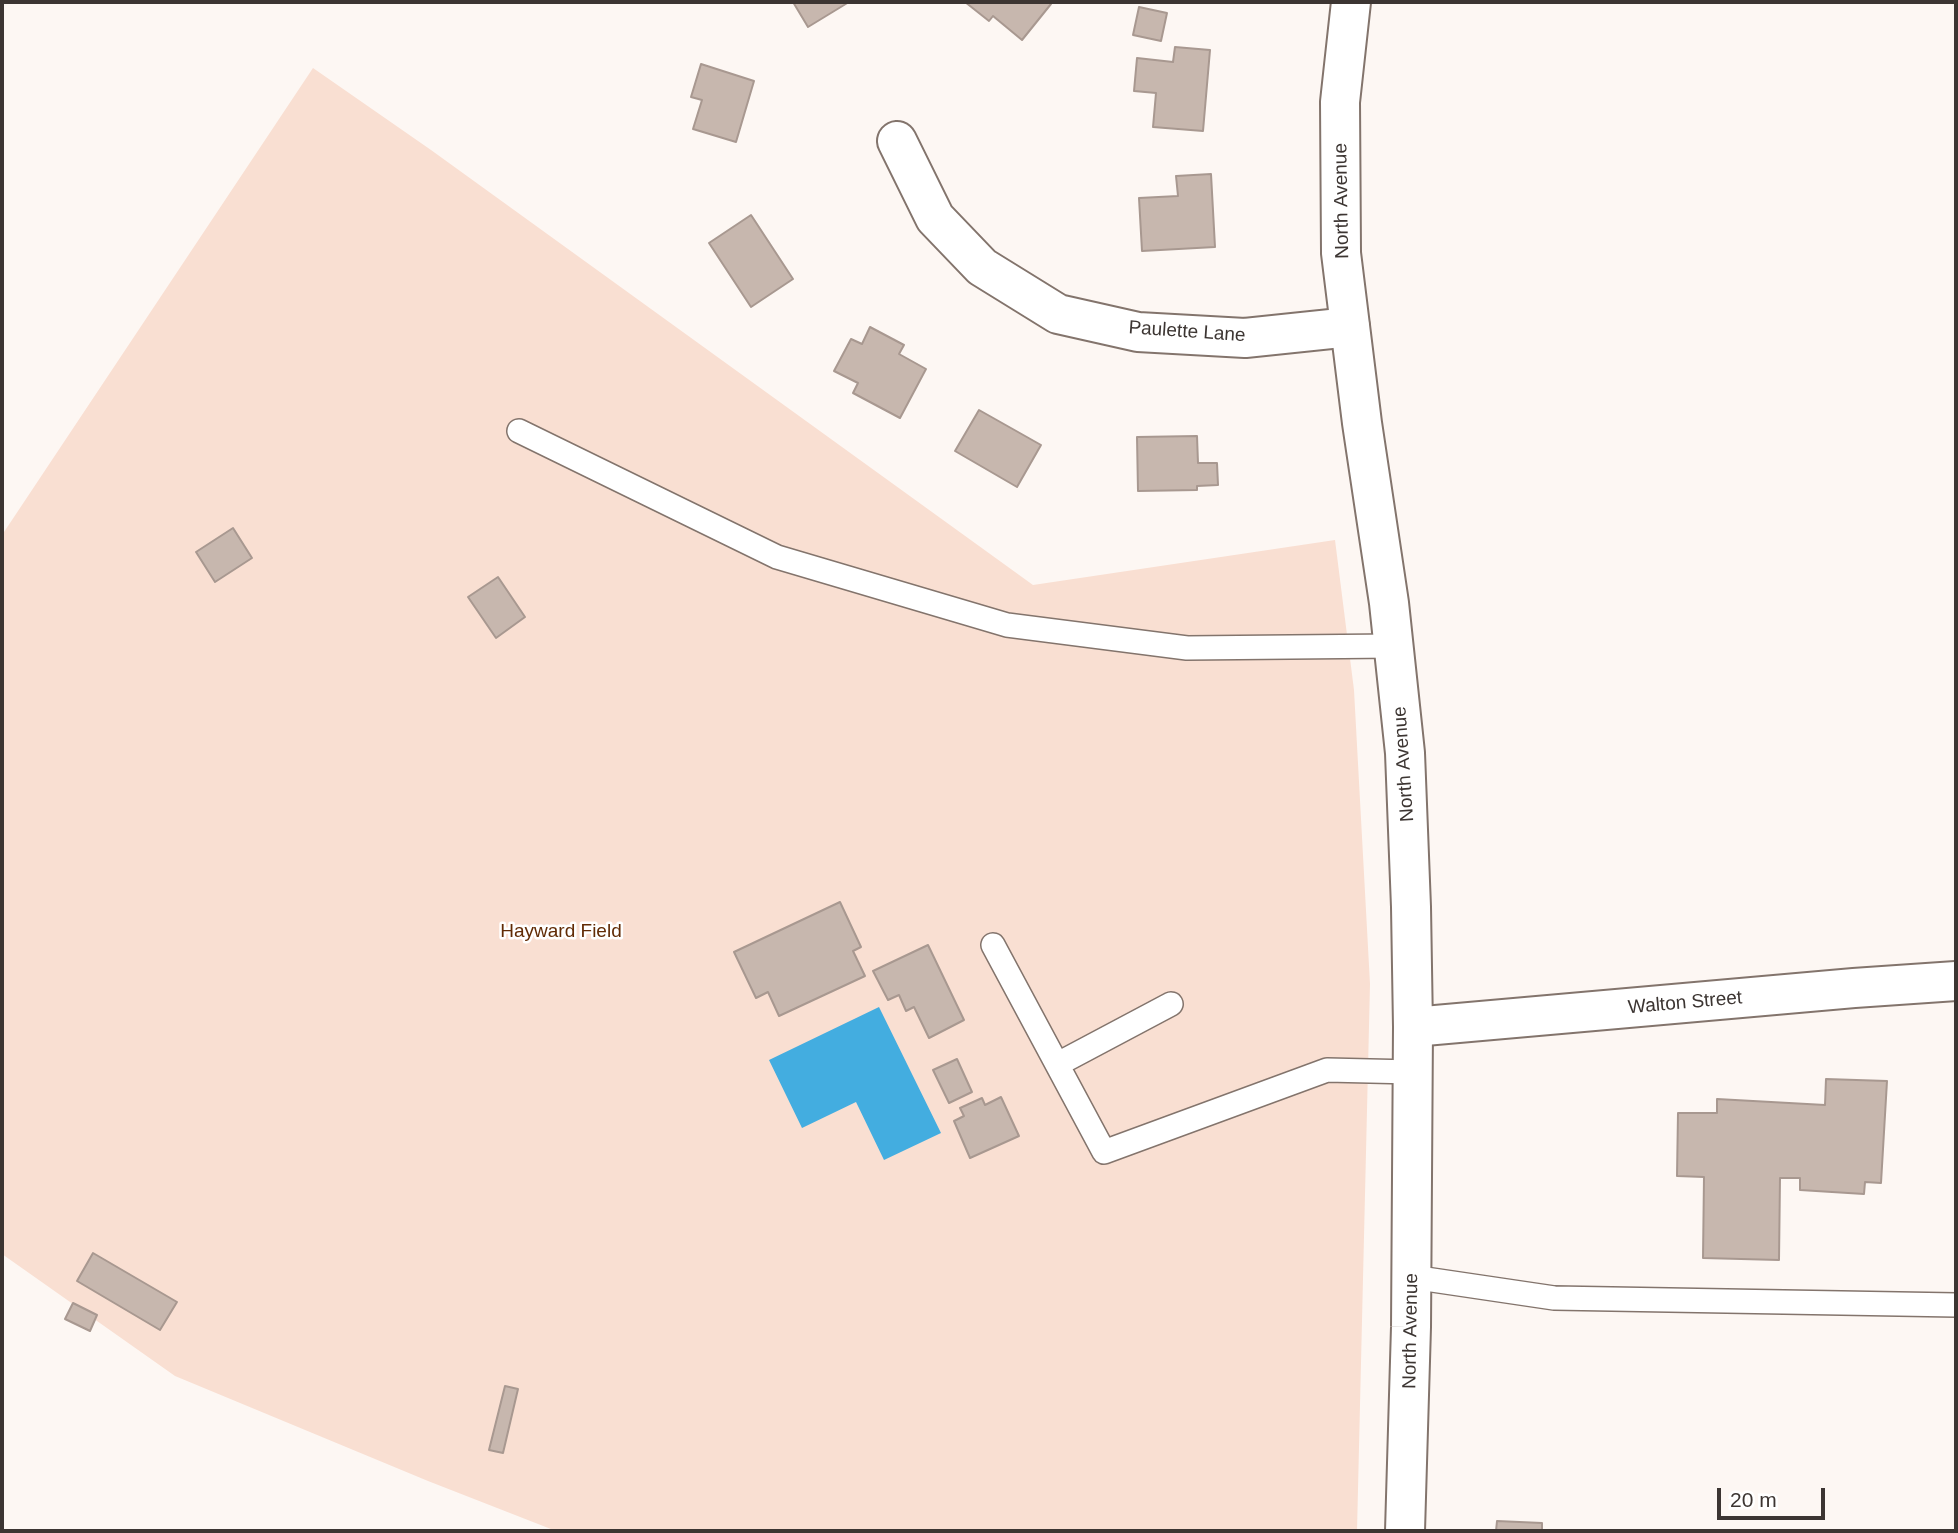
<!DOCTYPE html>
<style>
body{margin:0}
#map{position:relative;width:1958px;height:1533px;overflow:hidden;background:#fdf7f3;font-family:Helvetica,sans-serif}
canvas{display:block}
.frame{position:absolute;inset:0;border:4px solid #3c3532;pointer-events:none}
.scale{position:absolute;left:1717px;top:1488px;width:108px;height:32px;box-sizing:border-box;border:4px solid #3c3532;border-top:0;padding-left:9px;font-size:21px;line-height:24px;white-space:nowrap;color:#3c3532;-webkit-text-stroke:5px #fff;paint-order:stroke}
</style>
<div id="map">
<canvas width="1958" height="1533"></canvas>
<div class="frame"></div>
<div class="scale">20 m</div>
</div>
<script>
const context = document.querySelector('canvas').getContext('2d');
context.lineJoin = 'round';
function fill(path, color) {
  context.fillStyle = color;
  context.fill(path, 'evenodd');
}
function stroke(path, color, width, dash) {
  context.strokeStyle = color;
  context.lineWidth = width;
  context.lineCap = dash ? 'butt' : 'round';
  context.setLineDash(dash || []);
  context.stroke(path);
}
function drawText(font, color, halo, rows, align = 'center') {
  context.font = font + ' Helvetica,sans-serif';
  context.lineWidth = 5;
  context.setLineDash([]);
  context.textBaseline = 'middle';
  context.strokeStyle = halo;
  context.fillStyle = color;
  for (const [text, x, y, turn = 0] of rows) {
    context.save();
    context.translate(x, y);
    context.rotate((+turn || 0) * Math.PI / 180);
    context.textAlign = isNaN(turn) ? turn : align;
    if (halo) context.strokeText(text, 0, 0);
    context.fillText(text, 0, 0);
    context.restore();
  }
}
fill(new Path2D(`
 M313,68L431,150L1033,585L1335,540L1354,690L1370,984L1357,1531H556L428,1481L175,1376L2,1254V535Z`), '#f9dfd2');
fill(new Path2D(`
 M879,1007L941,1133L884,1160L856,1102L802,1128L769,1060Z`), '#43ade0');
const building = new Path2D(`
 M793,2H849L808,27Z
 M965,2H1048L1051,4L1022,40L993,16L989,21Z
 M1139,7L1167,13L1161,41L1133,35Z
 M1175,47L1210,50L1203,131L1153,127L1156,93L1134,91L1137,58L1173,62Z
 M701,64L754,81L736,142L693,129L702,100L691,97Z
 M1211,174L1215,247L1142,251L1139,198L1178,196L1176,176Z
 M751,215L793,279L751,307L709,243Z
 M870,327L904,345L899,354L926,369L900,418L853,393L858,383L834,371L851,339L862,344Z
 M979,410L1041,445L1017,487L955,451Z
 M1197,436L1198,463H1217L1218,485L1197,486V490L1138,491L1137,437Z
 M233,528L252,558L215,582L196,552Z
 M498,577L525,617L496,638L468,597Z
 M840,902L861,947L853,951L865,976L779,1016L768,992L756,998L734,952Z
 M928,945L964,1020L929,1038L914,1007L906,1011L899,995L888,1000L873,971Z
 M957,1059L972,1092L949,1103L933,1070Z
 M1826,1079L1887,1081L1881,1183L1865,1182L1864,1194L1800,1190V1178H1780L1779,1260L1703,1258L1704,1177L1677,1176L1678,1113H1717V1099L1825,1105Z
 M1001,1097L1019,1136L970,1158L954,1121L964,1116L960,1108L982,1098L985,1105Z
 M93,1253L177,1302L160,1330L77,1281Z
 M73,1303L97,1315L90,1331L65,1319Z
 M505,1386L518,1389L503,1453L489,1450Z
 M1497,1521L1542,1523V1531H1496Z`);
fill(building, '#c7b7ae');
stroke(building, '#a89890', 2);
const service = new Path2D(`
 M519,431L777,557L1007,625L1187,648L1394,646
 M993,945L1104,1152L1327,1070L1413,1072
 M1058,1064L1171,1004
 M1412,1277L1554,1298L1956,1305`);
const minor = new Path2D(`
 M897,141L935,218L982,267L1058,314L1138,332L1245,338L1350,327
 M1413,1027L1854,988L1956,981`);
const secondary = new Path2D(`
 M1351,2L1340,102L1341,253L1362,423L1389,603L1405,753L1411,907L1413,1027L1411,1327L1405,1531`);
stroke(service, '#83746c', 26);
stroke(minor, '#83746c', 42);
stroke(secondary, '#83746c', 42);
stroke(service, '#fff', 23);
stroke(minor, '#fff', 38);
stroke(secondary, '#fff', 38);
drawText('19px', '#3c3532', '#fff', [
 ["North Avenue",1342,201,-91],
 ["Paulette Lane",1187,332,4],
 ["North Avenue",1404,764,-94],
 ["Walton Street",1685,1003,-5],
 ["North Avenue",1411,1331,-89]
]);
drawText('19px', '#612b05', '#fff', [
 ["Hayward Field",561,932]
]);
</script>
